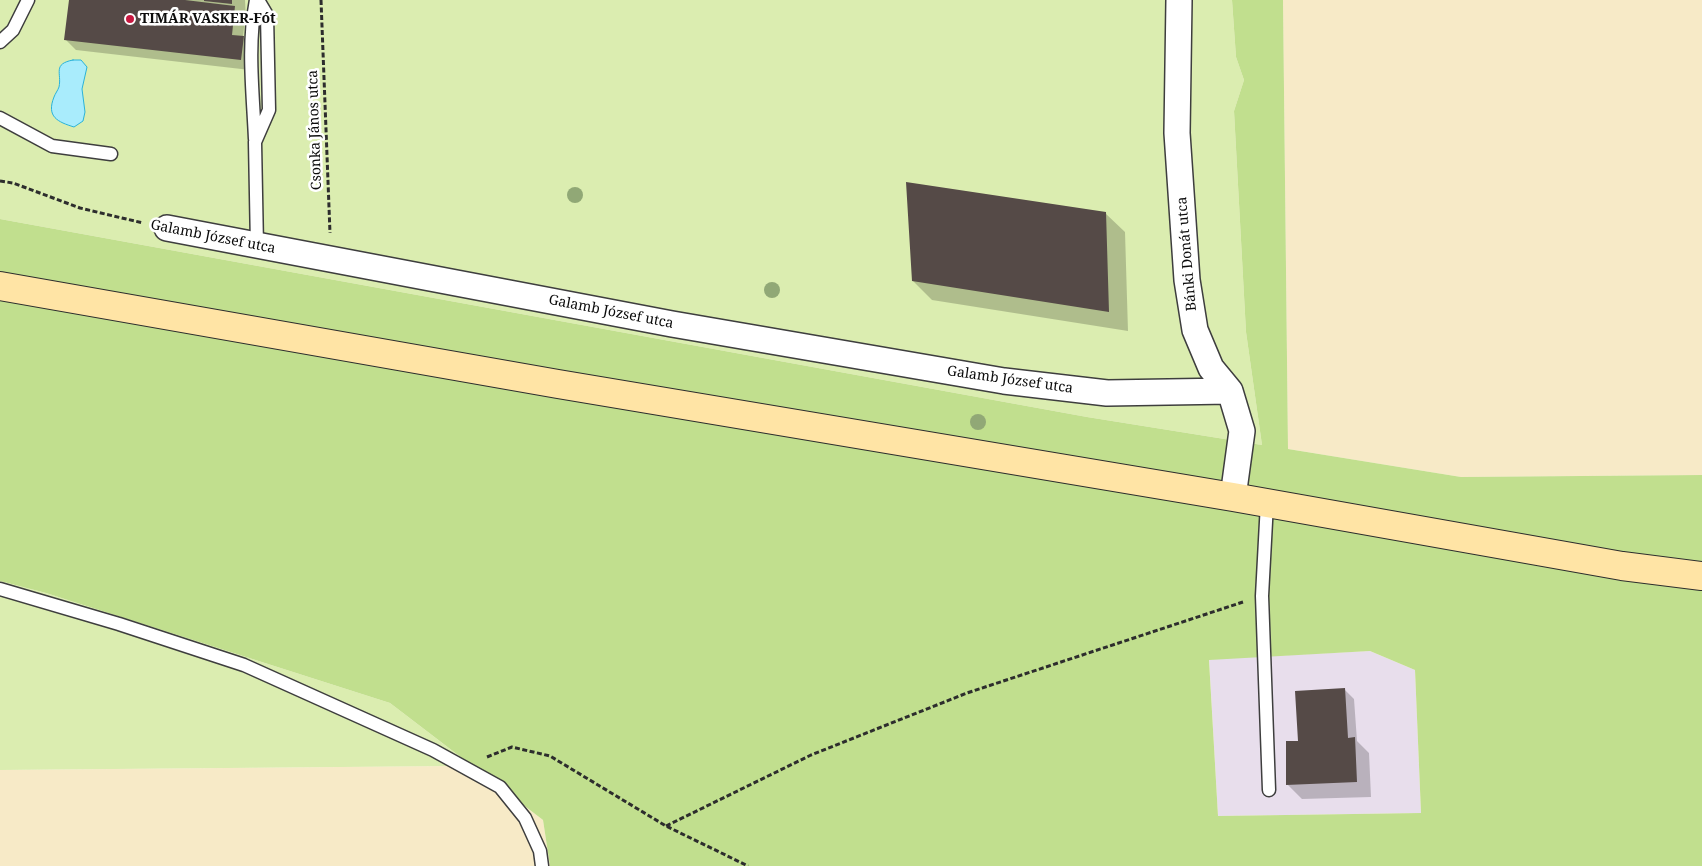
<!DOCTYPE html>
<meta charset="utf-8">
<style>
body{margin:0}
canvas{display:block;background:#fff7ea}
</style>
<canvas width="1702" height="866"></canvas>
<script>
const context = document.querySelector('canvas').getContext('2d');
context.lineJoin = 'round';
function fill(path, color) {
  context.fillStyle = color;
  context.fill(path, 'evenodd');
}
function stroke(path, color, width, dash) {
  context.strokeStyle = color;
  context.lineWidth = width;
  context.lineCap = dash ? 'butt' : 'round';
  context.setLineDash(dash || []);
  context.stroke(path);
}
function drawText(font, color, halo, rows, align = 'center') {
  context.font = font + ' "Noto Serif",serif';
  context.lineWidth = 5;
  context.setLineDash([]);
  context.textBaseline = 'middle';
  context.strokeStyle = halo;
  context.fillStyle = color;
  for (const [text, x, y, turn = 0] of rows) {
    context.save();
    context.translate(x, y);
    context.rotate((+turn || 0) * Math.PI / 180);
    context.textAlign = isNaN(turn) ? turn : align;
    if (halo) context.strokeText(text, 0, 0);
    context.fillText(text, 0, 0);
    context.restore();
  }
}
fill(new Path2D(`
 M1370,651L1415,670L1421,813L1218,816L1209,659Z`), '#e8deec');
fill(new Path2D(`
 M1283,0H1702V475L1461,477L1288,449Z
 M467,762L543,820L550,866H0V770L454,766Z`), '#f7eac7');
fill(new Path2D(`
 M0,0H1232L1236,57L1244,80L1234,111L1246,332L1262,445L1087,417L0,219Z
 M0,581L46,593L390,703L467,762L454,766L0,770Z`), '#dbedb0');
fill(new Path2D(`
 M1232,0H1283L1288,449L1461,477L1702,475V866H550L543,820L390,703L46,593L0,581V219L1087,417L1262,445L1246,332L1234,111L1244,80L1236,57ZM1370,651L1415,670L1421,813L1218,816L1209,660Z`), '#c1df8e');
const water = new Path2D(`
 M73,60H81L87,67L82,89L85,112L83,121L74,127C58,122 46,117 54,97C55,94 58,90 59,87C62,73 52,64 73,60Z`);
fill(water, '#a9ecfc');
stroke(water, '#2ab3d9', 1);
fill(new Path2D(`
 M70,0H245L246,19L245,18L243,37L253,48L250,70L76,50L66,40Z
 M1105,213L1125,232L1128,331L932,300L913,281Z
 M1344,689L1354,699L1357,741L1369,753L1371,797L1302,799L1287,784L1299,741Z`), '#0003');
fill(new Path2D(`
 M69,0H185L235,6L232,35L244,36L241,60L64,40Z
 M204,0H232V4L204,1Z
 M906,182L1106,212L1109,312L912,281Z
 M1345,688L1348,738L1355,737L1357,782L1286,785V741H1298L1295,691Z`), '#554a47');
const lane = new Path2D(`
 M0,42L13,30L28,0
 M0,118L52,146L111,154
 M255,139C253,93 247,46 256,0
 M257,247L255,142L269,110L267,15L258,0
 M1267,503L1262,596L1269,790
 M0,589L119,624L244,665L433,750L500,787L525,818L540,851L542,866`);
const street = new Path2D(`
 M1179,0L1177,133L1187,280L1195,330L1211,368L1230,391L1242,431L1233,497
 M167,228L672,324L1004,381L1107,393L1230,391`);
const secondary = new Path2D(`
 M0,286L558,384L1233,497L1622,566L1702,576`);
stroke(lane, '#3e3e3e', 15);
stroke(street, '#3e3e3e', 28);
stroke(secondary, '#2d2d2d', 30);
stroke(new Path2D(`
 M321,0L330,233
 M0,181L13,183L80,208L143,223
 M487,757L512,747L550,756L666,826L748,866
 M666,826L811,755L967,693L1243,602`), '#2d2d2d', 3, [5, 2.5]);
stroke(lane, '#fff', 12);
stroke(street, '#fff', 25);
stroke(secondary, '#ffe4a5', 28);
context.fillStyle = '#91a876';
for (const [x, y] of [
 [575,195],
 [772,290],
 [978,422]
]) {
  context.beginPath();
  context.arc(x, y, 8, 0, 2 * Math.PI);
  context.fill();
}
for (const [x, y, r, color] of [
 [130,19,5,"#c71840"]
]) {
  const dot = new Path2D();
  dot.arc(x, y, r, 0, 2 * Math.PI);
  context.fillStyle = color;
  context.fill(dot);
  stroke(dot, '#fff', 2);
}
drawText('bold 14px', '#0b0b0b', '#fff', [
 ["TIMÁR VASKER-Fót",140,19]
], 'left');
drawText('14px', '#0b0b0b', '#fff', [
 ["Csonka János utca",315,130,-92],
 ["Galamb József utca",213,237,11],
 ["Bánki Donát utca",1187,254,-95],
 ["Galamb József utca",611,312,11],
 ["Galamb József utca",1010,380,8]
]);
</script>
